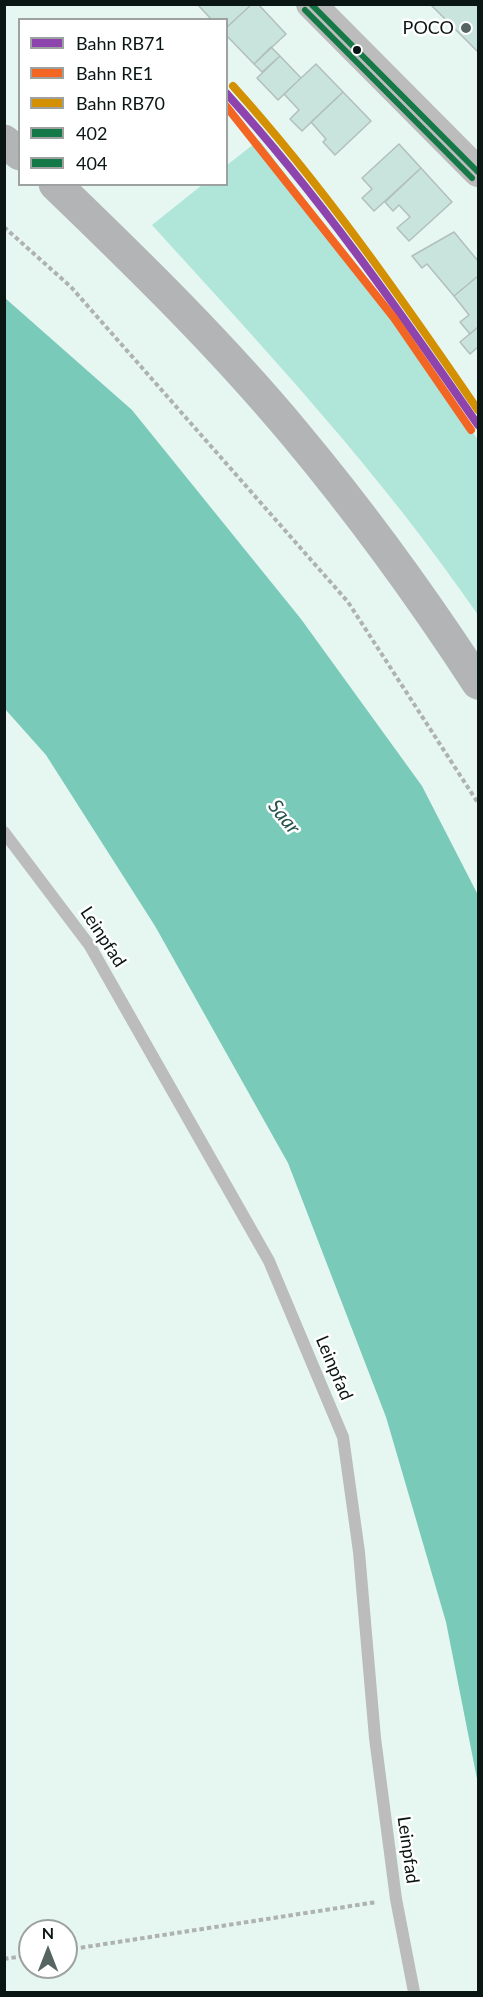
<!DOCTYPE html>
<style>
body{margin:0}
#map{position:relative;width:483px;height:1997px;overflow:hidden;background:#e6f7f2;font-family:Lato,sans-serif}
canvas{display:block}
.frame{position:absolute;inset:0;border:6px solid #0a1614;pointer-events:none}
.legend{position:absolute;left:18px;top:18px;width:210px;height:168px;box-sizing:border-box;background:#fff;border:2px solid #9da2a1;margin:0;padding:8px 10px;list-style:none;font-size:18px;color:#0a1614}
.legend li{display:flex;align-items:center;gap:12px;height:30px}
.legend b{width:30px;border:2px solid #9da2a1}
.north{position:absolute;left:18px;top:1919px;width:60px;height:60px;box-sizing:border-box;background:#fff;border:2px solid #9da2a1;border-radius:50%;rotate:0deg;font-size:16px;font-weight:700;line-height:24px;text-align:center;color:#0a1614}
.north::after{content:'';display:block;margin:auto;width:21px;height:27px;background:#576562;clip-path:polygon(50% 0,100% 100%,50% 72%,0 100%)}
</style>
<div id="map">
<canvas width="483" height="1997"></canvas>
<div class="frame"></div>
<ul class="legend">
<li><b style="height:8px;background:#8e44ad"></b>Bahn RB71</li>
<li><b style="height:8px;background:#f26522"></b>Bahn RE1</li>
<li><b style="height:8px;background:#d39003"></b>Bahn RB70</li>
<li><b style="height:8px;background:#157947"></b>402</li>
<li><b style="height:8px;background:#157947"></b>404</li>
</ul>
<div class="north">N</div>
</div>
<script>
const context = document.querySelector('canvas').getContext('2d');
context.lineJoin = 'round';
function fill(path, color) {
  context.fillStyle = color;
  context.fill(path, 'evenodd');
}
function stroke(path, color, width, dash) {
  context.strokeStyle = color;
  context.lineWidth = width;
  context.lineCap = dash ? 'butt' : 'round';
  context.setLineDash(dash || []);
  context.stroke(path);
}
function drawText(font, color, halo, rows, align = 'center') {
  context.font = font + ' Lato,sans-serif';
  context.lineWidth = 5;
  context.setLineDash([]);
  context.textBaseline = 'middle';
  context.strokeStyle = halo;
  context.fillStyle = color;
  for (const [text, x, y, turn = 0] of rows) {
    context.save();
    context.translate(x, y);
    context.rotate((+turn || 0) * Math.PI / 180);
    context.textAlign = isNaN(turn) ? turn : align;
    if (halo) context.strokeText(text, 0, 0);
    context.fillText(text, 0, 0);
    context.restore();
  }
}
fill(new Path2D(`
 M259,140L396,318L478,440V615C382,475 266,350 152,225L202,185L226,184L227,165Z`), '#b0e5d9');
fill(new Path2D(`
 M5,298L132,410L301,619L422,786L478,895V1784L446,1622L386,1417L288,1163L155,926L46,755L5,709Z`), '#7acaba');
const building = new Path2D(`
 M197,4H252L226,28V20H212Z
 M252,4H258L286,34L254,64L226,35V28Z
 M430,4H478V52Z
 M271,47L280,56L262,72L254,64Z
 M280,56L301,78L278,100L257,78Z
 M316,64L343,92L302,131L290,119L299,110L284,94Z
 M343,92L371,121L335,155L323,142L326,139L311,122Z
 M399,144L421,168L374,211L362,198L372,189L362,178Z
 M421,168L452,202L409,241L397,228L410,217L399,205L393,211L385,202Z
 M454,232L478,261V276L454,296L427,264L422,268L412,256Z
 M478,276V327L470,334L460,322L469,315L454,296Z
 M478,327V347L470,354L460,342Z`);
fill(building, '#c8e4dd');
stroke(building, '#b2bfbc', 1.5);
stroke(new Path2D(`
 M4,227L71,287L348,602L478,803
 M66,1950L377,1902
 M4,1959L30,1955`), '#afb2b2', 4, [4.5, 3]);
stroke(new Path2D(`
 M4,832L90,946L269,1261L343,1437L359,1552L375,1738L396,1899L414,1992`), '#bcbcbd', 12);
stroke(new Path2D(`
 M311,4L478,172`), '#bcbcbd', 30);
stroke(new Path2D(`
 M4,141L20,154
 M55,184C138,264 221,345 295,434C361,513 422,597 478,683`), '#b2b4b6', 33);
stroke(new Path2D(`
 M311,4L478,172`), '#157947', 6);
stroke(new Path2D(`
 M305,10L472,178`), '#157947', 6);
stroke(new Path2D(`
 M226,93C318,194 400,312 478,425`), '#8e44ad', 8);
stroke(new Path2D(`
 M226,106L394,318L471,430`), '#f26522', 8);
stroke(new Path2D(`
 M233,86C323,186 402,299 478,410`), '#d39003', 8);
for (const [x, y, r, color] of [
 [466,28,6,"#576562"],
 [357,50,5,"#0a1614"]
]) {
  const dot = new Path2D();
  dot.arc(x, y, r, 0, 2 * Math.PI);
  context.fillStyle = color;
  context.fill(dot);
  stroke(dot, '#fff', 2);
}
drawText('18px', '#0a1614', '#fff', [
 ["POCO",454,28]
], 'right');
drawText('18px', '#0a1614', '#fff', [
 ["Leinpfad",103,937,57],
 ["Leinpfad",334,1368,67],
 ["Leinpfad",408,1850,82]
]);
drawText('italic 20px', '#27554c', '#fff', [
 ["Saar",284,817,51]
]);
</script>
